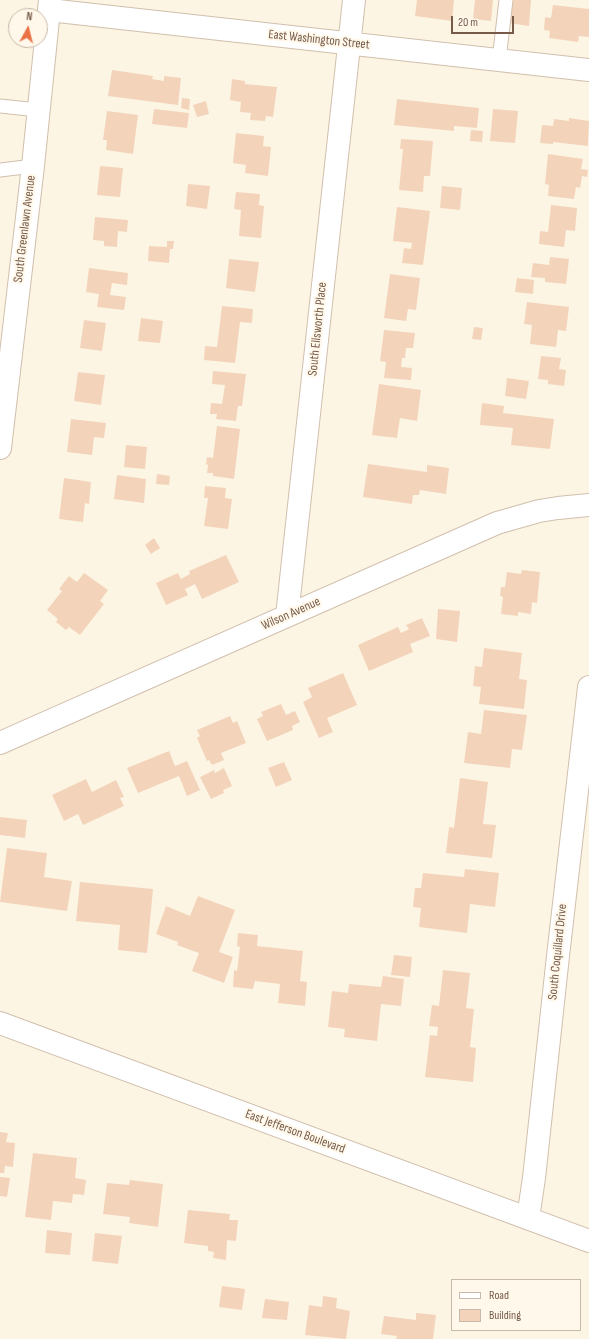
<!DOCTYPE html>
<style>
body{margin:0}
#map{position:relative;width:589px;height:1339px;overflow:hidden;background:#fdf5e4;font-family:"Sofia Sans Condensed",sans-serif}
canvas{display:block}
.legend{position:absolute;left:451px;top:1279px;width:130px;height:52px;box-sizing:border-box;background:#fff8eb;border:1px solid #c8b9aa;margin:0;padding:5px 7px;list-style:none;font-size:12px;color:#765b49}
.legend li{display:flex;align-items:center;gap:8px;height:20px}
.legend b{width:20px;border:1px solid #c8b9aa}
.north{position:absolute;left:8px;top:8px;width:40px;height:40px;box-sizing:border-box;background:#fff8eb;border:1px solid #c8b9aa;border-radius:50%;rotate:7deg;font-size:11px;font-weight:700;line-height:16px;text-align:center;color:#765b49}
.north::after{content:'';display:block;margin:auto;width:14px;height:18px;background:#eb7245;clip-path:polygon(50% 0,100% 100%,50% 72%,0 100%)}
.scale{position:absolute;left:451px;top:16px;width:63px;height:18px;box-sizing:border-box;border:2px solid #765b49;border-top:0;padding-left:5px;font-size:12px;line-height:14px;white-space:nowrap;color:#765b49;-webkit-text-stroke:3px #fff8eb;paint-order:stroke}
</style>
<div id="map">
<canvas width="589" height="1339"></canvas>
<ul class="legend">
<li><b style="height:5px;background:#fff"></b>Road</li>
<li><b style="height:11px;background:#f3d4bb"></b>Building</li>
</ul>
<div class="north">N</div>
<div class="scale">20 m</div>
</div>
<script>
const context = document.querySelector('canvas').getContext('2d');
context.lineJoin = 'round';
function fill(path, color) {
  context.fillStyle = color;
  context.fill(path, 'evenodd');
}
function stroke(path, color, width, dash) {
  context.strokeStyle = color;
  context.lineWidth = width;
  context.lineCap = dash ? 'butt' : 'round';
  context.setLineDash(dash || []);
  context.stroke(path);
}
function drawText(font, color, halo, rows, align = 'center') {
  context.font = font + ' "Sofia Sans Condensed",sans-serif';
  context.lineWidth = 4;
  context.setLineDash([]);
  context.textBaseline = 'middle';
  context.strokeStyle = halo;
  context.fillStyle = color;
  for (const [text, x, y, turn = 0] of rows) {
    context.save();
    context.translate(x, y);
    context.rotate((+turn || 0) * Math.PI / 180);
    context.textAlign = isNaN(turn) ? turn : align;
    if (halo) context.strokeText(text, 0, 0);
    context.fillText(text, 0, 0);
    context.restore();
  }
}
fill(new Path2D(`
 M417,0H454L452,21L415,16Z
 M475,0H493L491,21L473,19Z
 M510,0H531L529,26L508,23Z
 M553,5L589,9V37L579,36L578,42L549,38L550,31L544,30L545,17L551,18Z
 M112,70L153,76L152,79L164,81V76L181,78L178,105L108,96Z
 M232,79L245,81V84L277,87L273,117L266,116L265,121L250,120L251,113L240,112L241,102L230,100Z
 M182,98L190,99L189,110L181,108Z
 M397,99L479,108L477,128L454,126V131L394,125Z
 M206,101L209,114L197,117L193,105Z
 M154,109L189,113L187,128L152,124Z
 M493,109L518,111L515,143L490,141Z
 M107,111L138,115L133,154L106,150L107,140H103Z
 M569,118L589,121L588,146L553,142V144L540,143L542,125L553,126L554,119L569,121Z
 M471,130L483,131L482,142L470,141Z
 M236,133L264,136L263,146L271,147L268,176L245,173L246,165L233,163Z
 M401,139L433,141L430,176H424L423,192L399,190L403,149H400Z
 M548,154L583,159L581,169L588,170L587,177L582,176L580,188L576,187L574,199L548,196L549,185L545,184Z
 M100,166L123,168L120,197L97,195Z
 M188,184L210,186L207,209L186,206Z
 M442,186L462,188L460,210L440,208Z
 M236,192L260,194L259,205L264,206L261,238L239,236L241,210L234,209Z
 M551,205L577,208L575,231L566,230L564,247L539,244L540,231L548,232Z
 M397,207L430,211L423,265L402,263L404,248L411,249L412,243L393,241Z
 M95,217L128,220L127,232L118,231L117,247L104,246V241L93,240Z
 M167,241H174L173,249H170L169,263L148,261L149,246L167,247Z
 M550,257L569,259L566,284L545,282V278L531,277L533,263L549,265Z
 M229,259L259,262L255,292L226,288Z
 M89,268L128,273L127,285L112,283L110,295L126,297L124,310L97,307L99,294L86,292Z
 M390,274L420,278L416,310L408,309L406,321L384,318Z
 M517,278L534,280L533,294L515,292Z
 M527,302L569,307L566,331L558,330L556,347L530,344L532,325L524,324Z
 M222,306L253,309L252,323L240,322L235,363L204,360L205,346L217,347Z
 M141,318L163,321L160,343L138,341Z
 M84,320L106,323L102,351L80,348Z
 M474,327L483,328L481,340L472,339Z
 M384,330L415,333L413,348H406L405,358H402L401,367L412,368L411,380L384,378L386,362L380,361Z
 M541,356L561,358L559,369L566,370L564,386L548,384V380L538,379Z
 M213,371L246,374L242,406H238L236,421L216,419L217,414H210L211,403L222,404L225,385L212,384Z
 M78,372L105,375L101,405L74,401Z
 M507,378L529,381L526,399L505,396Z
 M379,384L421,390L417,421L400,418L397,438L372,435Z
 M482,403L504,406L503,413L554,419L550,449L511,445L513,428L480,425Z
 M71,419L106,423L104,438L94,437L92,455L67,452Z
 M217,426L240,429L234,479L213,476V473H207L208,465L206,464L207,457L213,458Z
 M126,445L147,447L145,469L124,467Z
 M368,464L427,472V465L449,468L446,494L420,490L419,495H413L412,504L363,497Z
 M157,474L170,476L169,485L156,484Z
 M117,475L146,479L144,503L114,499Z
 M64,478L91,482L89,504L85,503L83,522L59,519Z
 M205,486L226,488L225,498L232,499L228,529L204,526L208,498H204Z
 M154,538L160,548L151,554L145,545Z
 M226,555L239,582L202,599L195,584L185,589L188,595L166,605L156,583L178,573L181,579L190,574L189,571Z
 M522,570L540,572L537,603L532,602L531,614L518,612V616L501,614L503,597L500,596L501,587H505L507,572L521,574Z
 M84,573L108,590L100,601L104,604L80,635L69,627L66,630L56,622L58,619L47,610L62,591L59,589L69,576L77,582Z
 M438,609L460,611L457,642L436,639Z
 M422,618L430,636L410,644L413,652L369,671L358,645L398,627L401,633L409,629L406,625Z
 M484,648L522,653L519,679L527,680L524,709L479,704L481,687L473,686L475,666L482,667Z
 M343,673L357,705L327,718L333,732L319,738L303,702L312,697L308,688Z
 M281,704L286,715L295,711L300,722L292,726L293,730L267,741L257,719L263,716L261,712Z
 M484,710L527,715L522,750L512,749L510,768L464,763L468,732L481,734Z
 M230,716L233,723L237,721L246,743L221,753L224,760L212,765L209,760L207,761L197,738L200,736L197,730Z
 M169,751L175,766L187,761L200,790L187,796L179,776L138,793L127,768Z
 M284,762L292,780L276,787L268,768Z
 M224,768L232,786L223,790L224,793L211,799L200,777L214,770L215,773Z
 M460,778L488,782L483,824L496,825L492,858L446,853L449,827L454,828Z
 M86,779L92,792L116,780L124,797L120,798L124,806L83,825L78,814L64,821L52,795Z
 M0,817L27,820L25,838L0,835Z
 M7,848L47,853L44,877L72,881L67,911L0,902Z
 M465,869L499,873L495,907L470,904L467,933L419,927L421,908L413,907L415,888H421L423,873L464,877Z
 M80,882L153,889L147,953L118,950L120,925L76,921Z
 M198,896L235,910L219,952L233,957L224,983L192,971L199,953L177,945L178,942L156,934L166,906L190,916Z
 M238,933L258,935L257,946L303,951L300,981L307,982L305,1006L278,1003L280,984L255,981L253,989L233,987L234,970L237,971L240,947L237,946Z
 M394,955L412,957L410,977L391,975Z
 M443,970L470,973L466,1008L474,1009L470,1047L476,1048L473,1082L425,1077L430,1035L437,1036L438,1027L429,1026L432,1005L439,1006Z
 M383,976L404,979L401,1006L381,1004L377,1041L344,1037L345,1029L328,1027L332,991L348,993L349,984L381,987Z
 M0,1132L8,1133L6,1142L15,1143L13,1167L5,1166L4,1173H0Z
 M33,1153L77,1158L75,1178L86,1180L84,1195L73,1194L72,1203L53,1201L51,1220L25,1217Z
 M0,1177L10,1178L7,1197L0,1196Z
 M130,1180L163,1184L158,1227L129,1223L130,1217L103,1214L107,1183L129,1185Z
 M188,1210L230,1214L229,1220H238L236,1241L227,1240L226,1260L213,1258L214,1252L208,1251V1246L184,1243Z
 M47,1230L72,1233L70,1255L45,1253Z
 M95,1233L122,1236L118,1264L92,1261Z
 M222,1286L245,1289L242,1310L219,1307Z
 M323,1296L337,1298L336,1308L350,1311L346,1339L305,1335L309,1305L322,1307Z
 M265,1299L289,1302L287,1320L262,1318Z
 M416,1313L436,1315L433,1339H396L397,1336L381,1334L384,1316L416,1320Z`), '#f3d4bb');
const service = new Path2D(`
 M499,60L506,0
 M0,106L38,110
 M0,170L33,166`);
const minor = new Path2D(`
 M49,10L589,70
 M287,616L354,0
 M0,743L497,523L539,511L558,508L589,505
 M528,1218L534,1178L558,956L589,687`);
const tertiary = new Path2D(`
 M0,448L33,166L50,0
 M0,1023L589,1241`);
stroke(service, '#d1bfad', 15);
stroke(minor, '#d1bfad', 24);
stroke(tertiary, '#d1bfad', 24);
stroke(service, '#fff', 13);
stroke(minor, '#fff', 22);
stroke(tertiary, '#fff', 22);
drawText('13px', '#765b49', '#fff8eb', [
 ["East Washington Street",319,40,6],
 ["South Greenlawn Avenue",25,229,-83],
 ["South Ellsworth Place",318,329,-84],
 ["Wilson Avenue",291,614,-24],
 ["South Coquillard Drive",558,952,-84],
 ["East Jefferson Boulevard",295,1132,20]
]);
</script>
